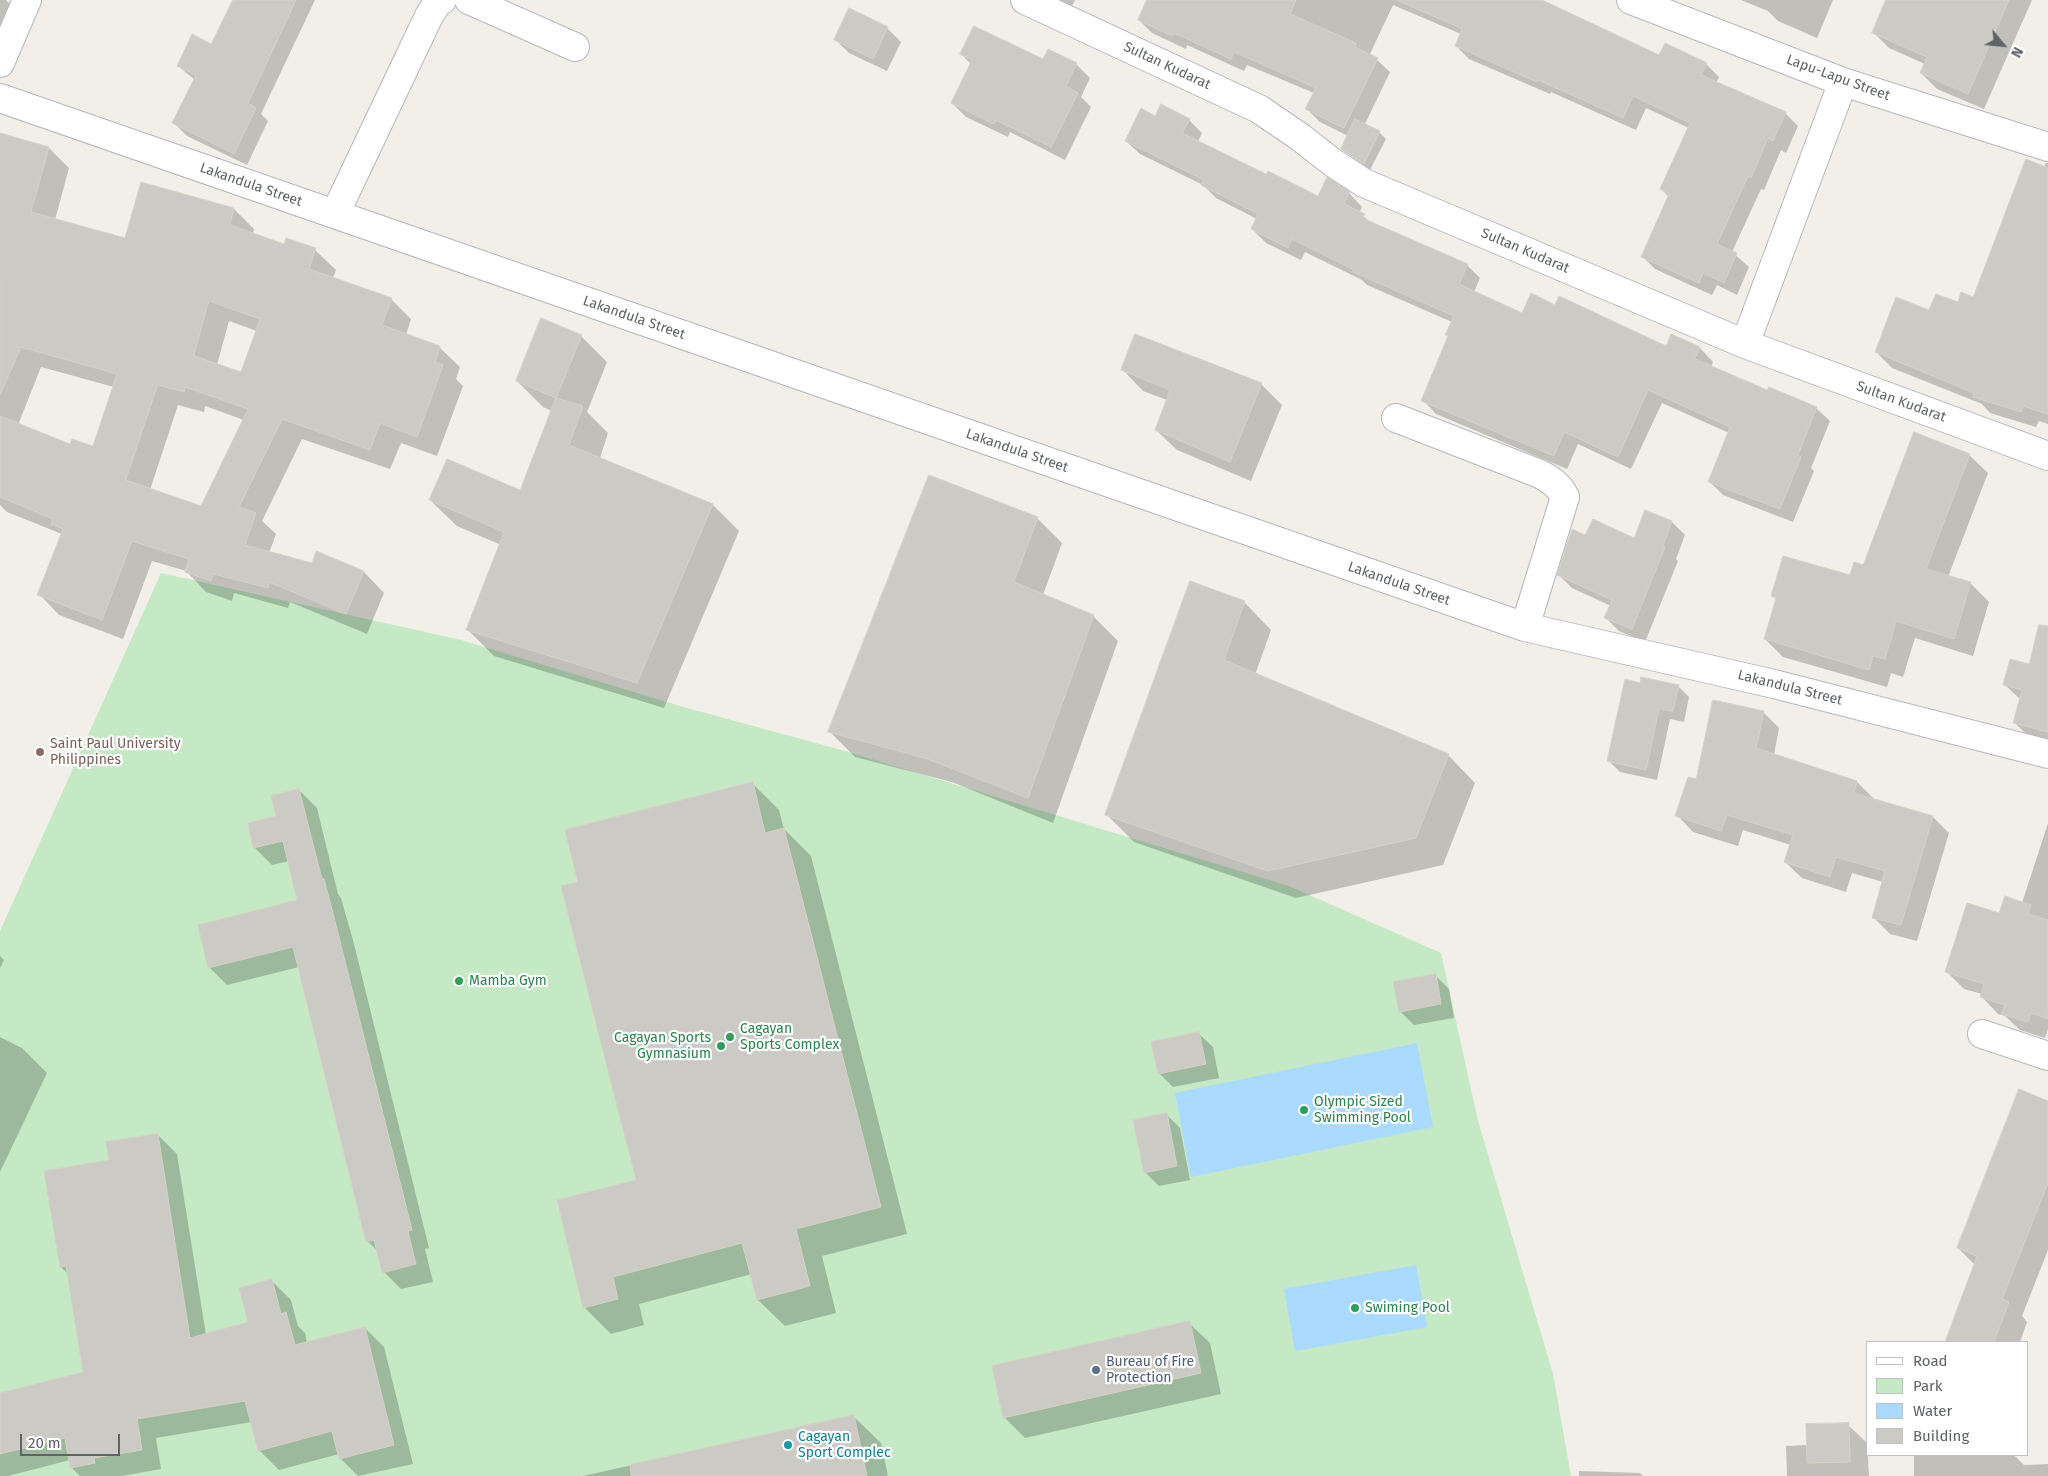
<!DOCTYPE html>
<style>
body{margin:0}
#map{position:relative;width:2048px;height:1476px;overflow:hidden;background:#f1efe8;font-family:"Fira Sans",sans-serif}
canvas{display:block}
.legend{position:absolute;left:1866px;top:1341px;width:162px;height:115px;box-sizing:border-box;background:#fff;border:1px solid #bfc1c3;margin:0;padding:6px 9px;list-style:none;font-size:15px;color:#5f6368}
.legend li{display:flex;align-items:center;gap:10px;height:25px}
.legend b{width:25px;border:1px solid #bfc1c3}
.north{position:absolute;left:1978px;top:20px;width:50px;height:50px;-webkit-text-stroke:4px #fff;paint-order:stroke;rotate:118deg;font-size:14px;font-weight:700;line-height:20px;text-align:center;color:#5f6368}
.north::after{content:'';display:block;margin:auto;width:18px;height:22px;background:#5f6368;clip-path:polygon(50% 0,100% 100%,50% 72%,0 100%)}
.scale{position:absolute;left:20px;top:1434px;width:100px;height:22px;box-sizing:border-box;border:2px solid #5f6368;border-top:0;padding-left:6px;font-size:15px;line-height:18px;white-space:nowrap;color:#5f6368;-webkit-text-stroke:4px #fff;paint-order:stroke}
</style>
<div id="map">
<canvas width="2048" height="1476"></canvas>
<ul class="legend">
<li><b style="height:6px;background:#fff"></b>Road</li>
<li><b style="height:14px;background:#c5e8c5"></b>Park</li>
<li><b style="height:14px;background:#aadaff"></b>Water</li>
<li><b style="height:14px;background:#cccac5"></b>Building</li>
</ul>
<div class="north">N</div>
<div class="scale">20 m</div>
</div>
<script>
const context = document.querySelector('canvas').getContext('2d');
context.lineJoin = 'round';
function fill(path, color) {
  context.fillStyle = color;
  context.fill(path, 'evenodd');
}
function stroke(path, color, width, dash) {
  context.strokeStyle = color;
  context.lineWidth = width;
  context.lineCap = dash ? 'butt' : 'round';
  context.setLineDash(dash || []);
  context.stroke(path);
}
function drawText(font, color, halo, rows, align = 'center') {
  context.font = font + ' "Fira Sans",sans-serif';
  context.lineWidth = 4.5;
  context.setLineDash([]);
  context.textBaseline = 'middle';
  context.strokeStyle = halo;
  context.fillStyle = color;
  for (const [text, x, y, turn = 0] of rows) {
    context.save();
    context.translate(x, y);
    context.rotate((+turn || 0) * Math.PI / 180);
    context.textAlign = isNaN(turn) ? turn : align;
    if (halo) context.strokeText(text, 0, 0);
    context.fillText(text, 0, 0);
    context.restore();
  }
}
fill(new Path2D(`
 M161,573L461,640L687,708L845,751L1289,886L1441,953L1478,1121L1553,1374L1571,1476H0V931Z`), '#c5e8c5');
fill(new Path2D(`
 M1417,1043L1433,1127L1191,1177L1175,1093Z
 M1416,1265L1427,1327L1295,1351L1284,1289Z`), '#aadaff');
fill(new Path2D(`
 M0,0H6L19,13L0,59Z
 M234,0H315L261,114L268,121L247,165L187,136L174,123L195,80L178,66L212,45Z
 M1049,0H1075L1070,10Z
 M1148,0H1520L1660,56L1706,64L1719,77L1716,83L1785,113L1798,126L1786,153L1781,150L1764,190L1761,189L1732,252L1749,267L1737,295L1717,285L1712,295L1655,269L1642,256L1669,197L1661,189L1689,128L1646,108L1636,130L1551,92L1550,94L1469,59L1456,46L1461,34L1393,5L1369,56L1377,60L1390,72L1365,124L1379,132L1386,139L1370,170L1342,149L1348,136L1320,122L1307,109L1314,93L1247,65L1244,71L1187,45L1186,49L1152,33L1139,20Z
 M1741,0H1833L1817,38L1778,21L1768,11Z
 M1887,0H2032L1984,109L1937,89L1921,73L1925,64L1889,48L1873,32Z
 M887,28L901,42L887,71L849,53L835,39Z
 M961,54L1076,64L1090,78L1081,97L1091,107L1065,160L1010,132L1008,137L966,117L952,103L971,64Z
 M1156,117L1189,120L1202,133L1198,142L1267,176L1318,197L1349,193L1362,207L1359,213L1373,224L1467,265L1480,278L1474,292L1522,314L1556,306L1666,348L1672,336L1700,348L1713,362L1711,367L1768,392L1816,408L1830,421L1811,468L1814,471L1793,522L1723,495L1709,481L1729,433L1662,403L1631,469L1578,444L1567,469L1436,414L1423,400L1449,337L1447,335L1452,322L1367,285L1362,280L1305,252L1301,260L1266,243L1252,229L1257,219L1216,198L1203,185L1140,154L1126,141Z
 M0,134L49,148L69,168L55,220L126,240L142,184L234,209L254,229L253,234L284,245L315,250L336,270L333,278L391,299L411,319L406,335L439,347L460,367L456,379L463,386L437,456L401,443L390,469L302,439L262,521L276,534L269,553L312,565L317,553L364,572L384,593L367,634L290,602L288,608L234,593L232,601L206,592L186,571L152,561L123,639L59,615L39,594L62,534L7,512L0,505ZM229,321L257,331L242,374L217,365ZM41,367L114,387L94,448L71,445L18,425ZM178,405L204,412L205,406L244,420L202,507L150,490Z
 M2046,163H2048V424L2039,421L2036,427L1990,413L1982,404L1892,368L1876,352L1930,312L1974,298Z
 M581,336L607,362L587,412L608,433L600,458L713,505L739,531L664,708L494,656L468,630L501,545L457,526L430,500L521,491L552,411L543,407L517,381Z
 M1123,370L1261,384L1282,405L1251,481L1177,450L1156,430L1167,400L1143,391Z
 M1969,455L1988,473L1948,577L1970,583L1989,602L1973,656L1915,638L1903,677L1891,673L1887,687L1783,657L1765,639L1777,600L1772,596L1851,577L1864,566Z
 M1037,518L1062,543L1043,595L1093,616L1118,641L1053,823L952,782L855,757L830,732Z
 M1672,522L1685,535L1676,559L1678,561L1645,642L1619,631L1606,618L1611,606L1572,588L1559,575L1586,537L1635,540Z
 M1244,602L1271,630L1255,675L1448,755L1475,783L1443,865L1296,898L1134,842L1107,815Z
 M2048,627V742L2029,737L2015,723L2021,700L2004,684L2032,666Z
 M1641,684L1678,686L1689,697L1684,722L1670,719L1657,780L1620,772L1609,761Z
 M1763,712L1779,728L1774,755L1857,782L1873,798L1872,800L1933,817L1949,833L1917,941L1890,934L1874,918L1883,882L1852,873L1846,892L1802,878L1785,862L1791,845L1743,830L1738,846L1693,832L1677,815L1697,781Z
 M752,783L779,810L784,829L811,856L907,1234L822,1256L836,1313L785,1326L758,1300L752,1274L639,1304L644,1325L611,1334L584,1307L637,1181L580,883Z
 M299,790L317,808L338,894L341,898L354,944L429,1248L425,1249L433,1282L401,1289L384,1272L379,1252L367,1241L299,967L227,985L210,968L199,926L299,901L289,861L272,865L255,848L249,824L278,817Z
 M2048,823V1029L2045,1038L2020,1030L2005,1016L1998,1014L1981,996L1982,994L1964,989L1946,971L2000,915L2022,903Z
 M0,956L4,960L0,968Z
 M1435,975L1449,989L1454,1018L1414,1025L1400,1011Z
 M1199,1034L1213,1047L1219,1078L1173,1087L1159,1073Z
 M0,1037L22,1048L47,1073L0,1172Z
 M2048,1102V1250L2022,1316L2027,1322L2020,1342H1946L1975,1265L1958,1248Z
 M1166,1114L1180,1128L1190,1180L1159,1186L1145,1172Z
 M158,1135L177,1154L206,1335L250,1323L271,1280L291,1300L298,1326L305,1333L307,1343L365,1328L384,1347L413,1464L358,1476L340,1458L339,1454L279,1470L260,1451L252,1422L156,1438L161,1469L122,1476H80L71,1467L70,1460L8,1476H0V1394L84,1373L69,1275L61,1267L110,1161Z
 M1189,1323L1210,1343L1221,1394L1025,1438L1004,1417Z
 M853,1416L881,1443L888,1476H583Z
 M1848,1425L1867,1443L1869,1476H1787L1786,1446L1808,1445Z
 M1914,1455H2014L2024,1465L2048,1464V1476H1914Z
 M1579,1471L1640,1473L1643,1476H1579Z`), '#0003');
const building = new Path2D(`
 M233,0H296L248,103L256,108L234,154L172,123L196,75L177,66L192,34L211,44Z
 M1147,0H1296L1290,14L1356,43L1355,47L1378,58L1344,128L1305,109L1316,88L1234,52L1231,59L1174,33L1172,36L1138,20Z
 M1397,0H1542L1659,55L1665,43L1707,63L1701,75L1786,112L1773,141L1768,138L1751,178L1748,176L1717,244L1737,253L1724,283L1703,273L1699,283L1641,257L1669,194L1660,189L1690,123L1633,96L1623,118L1538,80L1537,82L1455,46L1462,29Z
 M1886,0H2009L1968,94L1920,73L1927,57L1872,33Z
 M849,8L888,27L873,59L834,40Z
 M974,26L1043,59L1048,49L1077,63L1066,86L1078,93L1051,147L996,120L994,124L951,103L972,60L960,54Z
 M1161,104L1190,119L1182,133L1266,174L1268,171L1318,196L1327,177L1350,192L1344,204L1365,214L1362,218L1468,264L1459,284L1522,313L1531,293L1555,305L1559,296L1666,346L1671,334L1700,347L1695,359L1767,390L1769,387L1817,407L1798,455L1801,457L1780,509L1708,482L1730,427L1648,390L1618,457L1564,432L1554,456L1421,401L1448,336L1445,335L1454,316L1353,272L1354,270L1292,239L1288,248L1251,229L1258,214L1201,185L1204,180L1125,141L1141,108L1155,116Z
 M1355,119L1380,131L1364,164L1341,149Z
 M0,133L49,147L31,212L125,238L141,182L234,208L230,225L284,244L286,238L316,248L309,269L392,298L382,325L440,346L435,362L443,365L417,437L380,423L370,450L282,419L239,507L256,513L245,545L312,563L316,551L364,571L346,614L269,582L268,588L214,574L211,581L185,572L189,559L132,541L102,620L37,595L63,529L51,524L53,519L0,497V416L70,444L72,439L93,446L117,374L21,347L0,395ZM209,301L260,319L241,372L194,356ZM158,385L184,392L185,387L248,409L201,506L126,480Z
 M2026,159L2048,168V414L2023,406L2021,412L1973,397L1974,393L1875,352L1896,297L1929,310L1936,294L1958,302L1961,292L1973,297Z
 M541,318L582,335L556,398L516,381Z
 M1135,334L1262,383L1230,462L1155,430L1170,390L1121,370Z
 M556,398L583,406L569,445L713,504L637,683L466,630L504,532L429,500L447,459L520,490Z
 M1914,432L1970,454L1926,569L1971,582L1954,639L1896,621L1885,659L1873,656L1869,670L1764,639L1776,598L1771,596L1783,556L1850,575L1854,562L1863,565Z
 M929,475L1038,517L1014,582L1094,615L1028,798L925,758L828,732Z
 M1645,510L1672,521L1663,546L1665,547L1632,629L1604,618L1612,600L1557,575L1572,529L1585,535L1593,519L1634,538Z
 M1190,581L1245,601L1224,660L1449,754L1416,838L1268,871L1105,815Z
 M2039,625L2048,626V732L2013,723L2022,690L2003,685L2010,659L2029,664Z
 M1641,677L1679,685L1673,711L1659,709L1646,770L1607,761L1625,679L1640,683Z
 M1713,700L1764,711L1756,748L1857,781L1854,793L1933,816L1901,925L1872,918L1885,871L1836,857L1830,877L1784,862L1793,835L1727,815L1721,831L1675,816L1688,777L1696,779Z
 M753,782L765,833L784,828L881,1207L796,1229L810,1286L757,1300L742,1243L613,1277L618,1299L583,1308L557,1200L636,1180L561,886L578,882L565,830Z
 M299,789L322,879H324L336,925L412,1230L408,1231L416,1264L382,1273L374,1240L366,1242L293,947L208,968L198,925L297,900L283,841L253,848L248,823L276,816L271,796Z
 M2005,896L2031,905L2028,914L2048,920V1019L2031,1013L2028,1022L2001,1014L2005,1005L1980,997L1984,984L1945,972L1967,903L1999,913Z
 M1436,974L1441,1004L1399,1012L1393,982Z
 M1199,1032L1206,1064L1158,1074L1151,1042Z
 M2019,1089L2048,1101V1183L2002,1299L2009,1302L1994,1342H1945L1977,1256L1957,1248Z
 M1167,1113L1177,1166L1144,1173L1133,1120Z
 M158,1134L190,1338L248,1322L239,1288L272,1279L281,1314L286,1312L295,1345L365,1327L394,1445L339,1459L332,1431L258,1451L245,1401L137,1419L142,1450L94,1458L95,1463L70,1468L65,1438L0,1454V1393L83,1372L66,1266L60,1267L44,1171L109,1160L106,1142Z
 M1190,1321L1201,1373L1003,1418L992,1366Z
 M854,1415L867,1476H631L630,1465Z
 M1849,1423L1850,1462L1807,1463L1806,1424Z`);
fill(building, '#cccac5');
stroke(building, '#d6d1c6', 1);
const street = new Path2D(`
 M469,0L575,47
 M1025,0L1259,109L1300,137L1332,162L1364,183L1745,344L2048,456
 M1631,0L1843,82L2048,147
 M0,63L27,0
 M0,98L1525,627L1774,684L2048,754
 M335,214L429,16L438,2L442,0
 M1745,344L1843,82
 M1396,418L1540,474C1551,480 1559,485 1565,497L1525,627
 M1982,1034L2048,1056`);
stroke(street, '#b5b8bc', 30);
stroke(street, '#fff', 28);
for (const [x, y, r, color] of [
 [40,752,5,"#8d6e63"],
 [459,981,5,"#2e9e5b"],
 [730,1037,5,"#2e9e5b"],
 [721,1046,5,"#2e9e5b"],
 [1304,1110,5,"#2e9e5b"],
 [1355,1308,5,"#2e9e5b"],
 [1096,1370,5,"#5c6f8a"],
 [788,1445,5,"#0f9aa8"]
]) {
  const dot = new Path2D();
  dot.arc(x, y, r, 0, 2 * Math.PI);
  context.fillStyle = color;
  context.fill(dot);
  stroke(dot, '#fff', 2);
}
drawText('14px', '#5f6368', '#fff', [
 ["Sultan Kudarat",1167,66,25],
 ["Lapu-Lapu Street",1838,78,20],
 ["Lakandula Street",251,185,19],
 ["Sultan Kudarat",1525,251,23],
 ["Lakandula Street",634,318,19],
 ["Sultan Kudarat",1901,402,20],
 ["Lakandula Street",1017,451,19],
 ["Lakandula Street",1399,584,19],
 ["Lakandula Street",1790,688,14]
]);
drawText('14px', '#785e54', '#fff', [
 ["Saint Paul University",50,744],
 ["Philippines",50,760]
], 'left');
drawText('14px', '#27864d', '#fff', [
 ["Mamba Gym",469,981],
 ["Cagayan",740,1029],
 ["Sports Complex",740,1045],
 ["Cagayan Sports",711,1038,"right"],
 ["Gymnasium",711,1054,"right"],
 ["Olympic Sized",1314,1102],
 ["Swimming Pool",1314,1118],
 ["Swiming Pool",1365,1308]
], 'left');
drawText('14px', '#4e5e75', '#fff', [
 ["Bureau of Fire",1106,1362],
 ["Protection",1106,1378]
], 'left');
drawText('14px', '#0d838f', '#fff', [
 ["Cagayan",798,1437],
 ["Sport Complec",798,1453]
], 'left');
</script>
